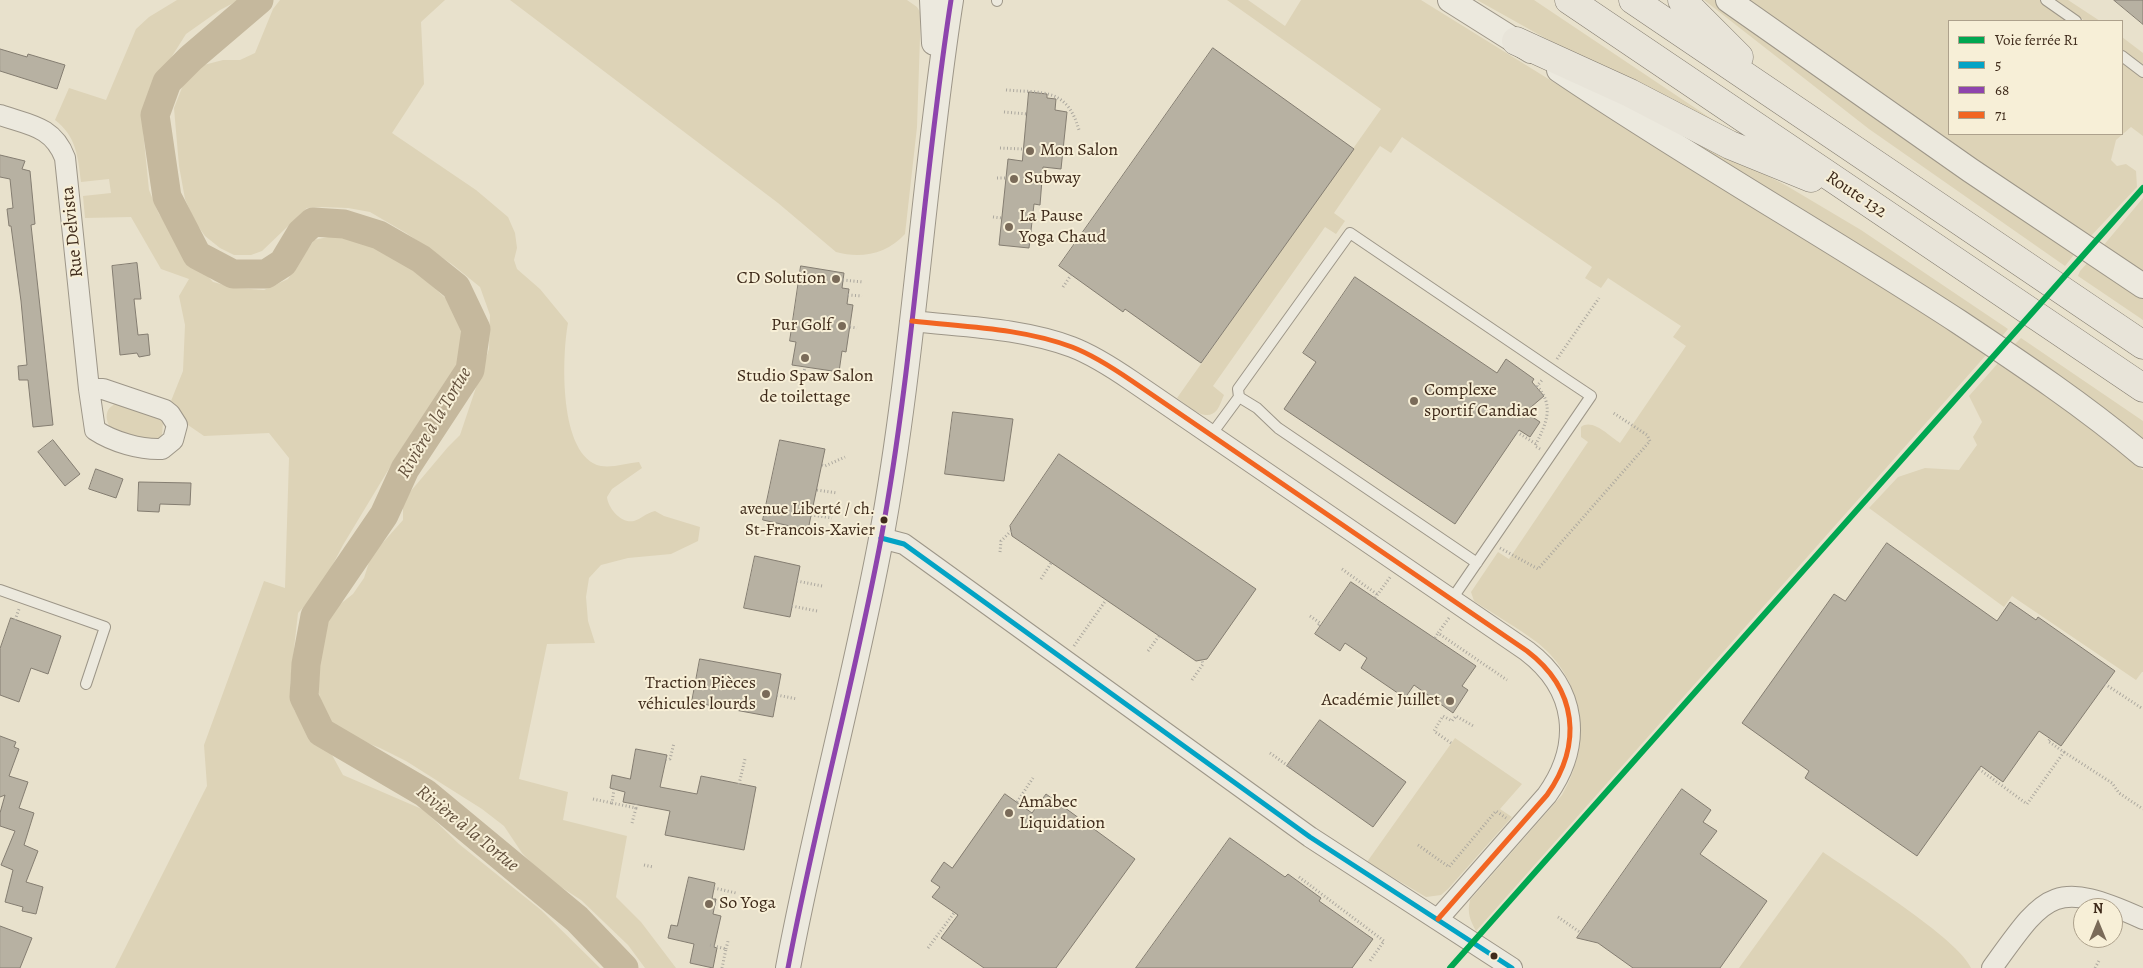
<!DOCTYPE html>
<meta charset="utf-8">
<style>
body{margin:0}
#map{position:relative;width:2143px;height:968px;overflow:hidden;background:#e8e1cc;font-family:Alegreya,serif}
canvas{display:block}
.legend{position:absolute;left:1948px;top:20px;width:175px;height:115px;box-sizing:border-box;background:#f7efd7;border:1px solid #ada18c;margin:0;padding:6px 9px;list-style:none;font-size:15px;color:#3f2b1b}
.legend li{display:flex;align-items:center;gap:10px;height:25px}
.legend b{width:25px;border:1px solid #ada18c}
.north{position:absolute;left:2073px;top:898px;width:50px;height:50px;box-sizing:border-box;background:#f7efd7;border:1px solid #ada18c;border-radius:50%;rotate:0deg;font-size:14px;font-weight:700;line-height:20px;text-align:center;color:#3f2b1b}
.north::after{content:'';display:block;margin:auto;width:18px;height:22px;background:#7a6b59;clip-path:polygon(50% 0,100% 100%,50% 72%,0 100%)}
</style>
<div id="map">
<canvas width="2143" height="968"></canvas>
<ul class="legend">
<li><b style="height:6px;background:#00a651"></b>Voie ferrée R1</li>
<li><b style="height:6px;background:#03a3c5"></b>5</li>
<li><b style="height:6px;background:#8e44ad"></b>68</li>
<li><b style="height:6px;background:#f26522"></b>71</li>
</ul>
<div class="north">N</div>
</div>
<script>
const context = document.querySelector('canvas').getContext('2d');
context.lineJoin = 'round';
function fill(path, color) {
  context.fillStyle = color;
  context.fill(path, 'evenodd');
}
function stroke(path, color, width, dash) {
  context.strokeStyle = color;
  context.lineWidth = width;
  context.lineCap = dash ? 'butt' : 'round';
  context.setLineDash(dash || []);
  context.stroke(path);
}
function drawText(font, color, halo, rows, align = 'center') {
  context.font = font + ' Alegreya,serif';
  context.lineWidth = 4;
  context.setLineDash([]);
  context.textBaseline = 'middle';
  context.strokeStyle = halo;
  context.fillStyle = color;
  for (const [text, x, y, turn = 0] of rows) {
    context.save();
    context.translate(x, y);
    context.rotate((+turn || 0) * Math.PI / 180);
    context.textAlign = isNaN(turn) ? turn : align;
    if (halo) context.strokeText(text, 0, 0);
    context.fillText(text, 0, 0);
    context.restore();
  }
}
fill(new Path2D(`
 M177,0H239L220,10L186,34L147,96L143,131L149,190L159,214L190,257L213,282L236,288L264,290L288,279L314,240L342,234L370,244L419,274L453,305L464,329V359L444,391L417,425L390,467L343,545L319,591L298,613L290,684L294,710L308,731L332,755L343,775L424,810L459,844L541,910L600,968H115L207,786L204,745L264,581L285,588L289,458L269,433L204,436L188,425L171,401L183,371L185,325L179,296L189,279L161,269L131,217L85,218L83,196L111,193L109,179L81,182C78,156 76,136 55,120L69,88L106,100L136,29L149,17Z
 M280,0H445L421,22L424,84L392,133L476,190L508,217L515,233L517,248L514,260L517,269L540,289L568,323C562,355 558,457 601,466C612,468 628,463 639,462L642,468L612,489L607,497C608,508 621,524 634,521C641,519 646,513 655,511L664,516L700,527L698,541L671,554L628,558L601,565L589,578L586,597L588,621L595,643L547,644L519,779L568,792L563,820L627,836L616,897L641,922L676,968H645L628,945L581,900L544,876L522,853L504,826L482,809L406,761L380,748L340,732L329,720L323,709L317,686L316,658L321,629L334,609L353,594L364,578L371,556L403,520V505L410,492L448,447L460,435L489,349L490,315L480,287L453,265L406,233L370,212L348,208L322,207L307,208L262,251L251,255H234L220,248L205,236L195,222L185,199L179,166L174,108L187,75L196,67L223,60H240L255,53L273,9Z
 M510,0H907L917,7L920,12V37L917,127L905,234C887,254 861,259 836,252L778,203Z
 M1227,0H1248L1285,26L1301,0H1421L1868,277L1987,354L1476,931C1470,920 1467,913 1470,900L1562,795C1592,745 1585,681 1538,643C1518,628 1495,615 1474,601L1471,592L1498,552L1509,559L1588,442L1581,437V427C1593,418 1610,437 1620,443L1686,346L1673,337L1681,326L1608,278L1601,288L1585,278L1592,267L1402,137L1391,153L1380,146L1334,213L1345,221L1336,234L1325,227L1213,386L1224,395C1222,399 1220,406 1217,410C1206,424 1187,405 1177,398L1381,109Z
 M1477,0H1534L1722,126L1720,129L1545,38Z
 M1704,0H1716L2077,251L2065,266L1869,129Z
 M1748,0H2040L2068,21H1949V134H2122V62L2143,78V136L2131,127L2116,140L2111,160L2117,166L2126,164L2136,171L2137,187L2090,237L1861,81Z
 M2054,0H2068L2100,21H2085Z
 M2122,37L2143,53V65L2122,49Z
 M1642,110L1787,186L1861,230L2008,329L1999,340Z
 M2143,198V273L2103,246Z
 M2090,260L2143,294V320L2078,276L2080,271Z
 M2021,338L2143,421V445L2011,348Z
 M1999,362L2047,394L2143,470V672H2142L2136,680L2012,596L2004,607L1869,508L1898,477L1925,468L1959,470L1977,445L1973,437L1982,422L1969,396Z
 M118,403L160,417L163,422L162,435L157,440L150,442L111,429C104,418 105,407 118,403Z
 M1455,738L1522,784L1500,809L1512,817L1448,889L1441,895L1426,897L1367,862Z
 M1823,852C1854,874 1958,938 1971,968H1739Z`), '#ddd3b7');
stroke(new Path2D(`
 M259,0L191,58L167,82L155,115L167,197L197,255L233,274H266L283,263L301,233L313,222L344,224L379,235L421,259L456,287L476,329L470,370L405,469L384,515L315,616L306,664L304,697L321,732L425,793L577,919L624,968`), '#c5b89d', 29);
const building = new Path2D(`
 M2114,0H2143V24Z
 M1213,48L1354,149L1201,363L1125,309L1123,312L1059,266Z
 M0,49L27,57L28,54L65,65L57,89L0,71Z
 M1029,92L1047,94V98L1056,99L1055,110L1067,112L1061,169L1043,167L1040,205L1034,204L1029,248L999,245L1008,159L1022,161Z
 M0,155L25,161L22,169L30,171L35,224L31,225L53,425L33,427L28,380H19L18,366L27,365L21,301L11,226H9L7,209L13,208L10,179L0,177Z
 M137,263L141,299H134L138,335L148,334L150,355L139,357L137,353L120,355L112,266Z
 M801,266L844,273L842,288L849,289L847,304L853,305L846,352L842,351L839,372L792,365L796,342L790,341Z
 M1355,277L1497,373L1506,359L1534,379L1532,382L1544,396L1525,412L1540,422L1530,437L1519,430L1455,524L1284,409L1316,362L1303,353Z
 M953,412L1013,419L1004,481L945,474Z
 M53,440L80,474L65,486L38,452Z
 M780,440L825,449L808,530L763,520Z
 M1059,454L1256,589L1207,659L1196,661L1012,536L1010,526Z
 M96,469L123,479L116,498L89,489Z
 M139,482L191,483L190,505L160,504L159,512L138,511Z
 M1887,543L1997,621L2010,602L2036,620L2038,617L2115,671L2061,746L2039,731L2003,782L1981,766L1917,856L1805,778L1809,771L1742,723L1834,594L1845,601Z
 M755,556L800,566L790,617L744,608Z
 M1351,582L1476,666L1462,686L1468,690L1453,713L1414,685L1405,698L1361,668L1367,658L1345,643L1340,651L1315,634Z
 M11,618L61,636L48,674L31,668L19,702L0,695V649Z
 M700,659L781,674L773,717L692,702Z
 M1320,720L1406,782L1373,827L1287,766Z
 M0,736L16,742L14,747L19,749L9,776L28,782L19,808L34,813L24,845L38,851L26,882L43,887L36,914L22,911L23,907L5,902L13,870L1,865L15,831L0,826V813L5,795L0,797Z
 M636,749L667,755L660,787L697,794L701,776L756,787L744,850L665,835L670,811L623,802L625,792L610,788L612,775L630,779Z
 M1682,789L1711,810L1703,822L1717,831L1700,854L1767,901L1720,968H1633L1598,943L1577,938Z
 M1005,794L1032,813L1046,794L1135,859L1056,968H984L941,938L958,915L932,897L940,887L931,881L944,862L952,868Z
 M1230,838L1285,877L1288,874L1321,898L1319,901L1373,939L1352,968H1136Z
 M689,877L715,883L712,899H716L713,914L721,916L714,947L717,948L713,968L690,963L694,944L668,938L671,925L677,926Z
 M0,926L32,938L20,968H0Z`);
fill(building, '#b7b1a2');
stroke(building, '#847d71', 1);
const service = new Path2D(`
 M2046,0L2076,21
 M997,1V0
 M2122,56L2143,72
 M1239,397L1257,408L1278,428L1477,563
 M1211,435L1239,397L1238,389L1350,233L1564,378L1591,396L1452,599
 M0,590L105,627L86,684`);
const minor = new Path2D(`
 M0,115C29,125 53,126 65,158L89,389L95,430C113,442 141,450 162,449L173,440L177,425L170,414L165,410L103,389H89
 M912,321C965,327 1021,328 1072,347C1093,355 1113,368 1132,381L1527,651C1577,689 1583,744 1547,795L1438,919
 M881,538L904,544L1310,837L1512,968
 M1992,968C2046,893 2053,878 2143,919`);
const tertiary = new Path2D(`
 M932,0L934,43
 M1450,0L1531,51
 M1728,0L1970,170L2143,286
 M1559,70C1689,158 1827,236 1959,322C2022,364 2085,406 2143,455
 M788,968C815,824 854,683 881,539C914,360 923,179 951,0`);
const motorway = new Path2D(`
 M1569,0L2143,388
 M1633,0L2143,345
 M1682,0L1739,57
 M1516,41L1630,93L1730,145L1811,178`);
stroke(service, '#9d9688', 12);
stroke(minor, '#9d9688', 22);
stroke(tertiary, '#9d9688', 26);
stroke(motorway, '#847d71', 29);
stroke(new Path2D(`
 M1006,90C1044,93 1067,88 1079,130
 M1004,112L1027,114
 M1000,148L1023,149
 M997,178H1006
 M993,217L1002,218
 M843,280L863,282
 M1063,287L1071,275
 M848,295L862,296
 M850,327L857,328
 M1557,359L1599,298
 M803,377L805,367
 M1517,432L1536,444
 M1540,449L1535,446C1546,424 1555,406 1537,386L1543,379
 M822,465L825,466L845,457
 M817,490L837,493
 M811,515L832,518
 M1500,548L1538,569L1650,441L1647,435L1612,412
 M1000,552L1001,541L1011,531
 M1342,569L1378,595
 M1041,579L1051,563
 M797,581L822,586
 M1375,598L1391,576
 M792,606L817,611
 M1310,616L1320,623L1317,627
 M1449,618L1438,633L1507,680
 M15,620L19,609
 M1435,638L1438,633
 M1074,646L1106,600
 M1148,651L1159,636
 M1192,680L1203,664L1202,660
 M2105,684L2143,709
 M777,695L797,699
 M1451,743L1434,731L1443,716L1452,721L1456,716L1475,727
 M2064,752L2112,783L2119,793L2143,809
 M1270,753L1291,768
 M666,759H670L674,743
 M1979,769L2027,804L2064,752L2048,741L2050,739
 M739,784L745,759
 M614,789L612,803L636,808V804
 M593,799L612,803
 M1017,802L1033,778
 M632,823L636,808
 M1418,845L1449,867L1496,811L1506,818
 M644,865L653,867
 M1299,877L1384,941L1370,961
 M714,888L736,893
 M715,904L733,908
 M1558,917L1581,933
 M710,945L726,949L722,968
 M928,948L954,913
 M726,949L728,941
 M2095,968L2100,959`), '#aca89f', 3, [1, 2.5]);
stroke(service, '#ece9de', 10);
stroke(minor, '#ece9de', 20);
stroke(tertiary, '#ece9de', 24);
stroke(motorway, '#e8e4d9', 28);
stroke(new Path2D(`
 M881,538L904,544L1310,837L1512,968`), '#03a3c5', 5);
stroke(new Path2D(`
 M788,968C815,824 854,683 881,539C914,360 923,179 951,0`), '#8e44ad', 5);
stroke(new Path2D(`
 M912,321C965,327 1021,328 1072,347C1093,355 1113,368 1132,381L1527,651C1577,689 1583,744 1547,795L1438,919`), '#f26522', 5);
stroke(new Path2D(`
 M1450,968L2143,188`), '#00a651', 6);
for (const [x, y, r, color] of [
 [1030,151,5,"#7a6b59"],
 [1014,179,5,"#7a6b59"],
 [1009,227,5,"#7a6b59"],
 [836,279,5,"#7a6b59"],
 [842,326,5,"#7a6b59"],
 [805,358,5,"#7a6b59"],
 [1414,401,5,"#7a6b59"],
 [884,520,4.5,"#3f2b1b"],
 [766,694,5,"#7a6b59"],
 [1450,701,5,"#7a6b59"],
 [1009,813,5,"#7a6b59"],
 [709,904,5,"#7a6b59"],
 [1494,956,4.5,"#3f2b1b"]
]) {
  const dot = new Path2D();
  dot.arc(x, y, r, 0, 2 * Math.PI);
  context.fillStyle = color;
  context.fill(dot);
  stroke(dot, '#f7efd7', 2);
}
drawText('17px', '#3f2b1b', '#f7efd7', [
 ["avenue Liberté / ch.",875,510],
 ["St-Francois-Xavier",875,531]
], 'right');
drawText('18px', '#3f2b1b', '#f7efd7', [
 ["Mon Salon",1040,151],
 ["Subway",1024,179],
 ["La Pause",1019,217],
 ["Yoga Chaud",1019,238],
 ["CD Solution",826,279,"right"],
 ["Pur Golf",832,326,"right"],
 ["Studio Spaw Salon",805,377,"center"],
 ["de toilettage",805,398,"center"],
 ["Complexe",1424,391],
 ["sportif Candiac",1424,412],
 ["Traction Pièces",756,684,"right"],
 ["véhicules lourds",756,705,"right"],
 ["Académie Juillet",1440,701,"right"],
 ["Amabec",1019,803],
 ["Liquidation",1019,824],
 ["So Yoga",719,904]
], 'left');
drawText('18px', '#3f2b1b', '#f7efd7', [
 ["Route 132",1856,195,34],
 ["Rue Delvista",73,232,-96]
]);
drawText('italic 19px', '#63503c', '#f7efd7', [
 ["Rivière à la Tortue",435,423,-59],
 ["Rivière à la Tortue",467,829,39]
]);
</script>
